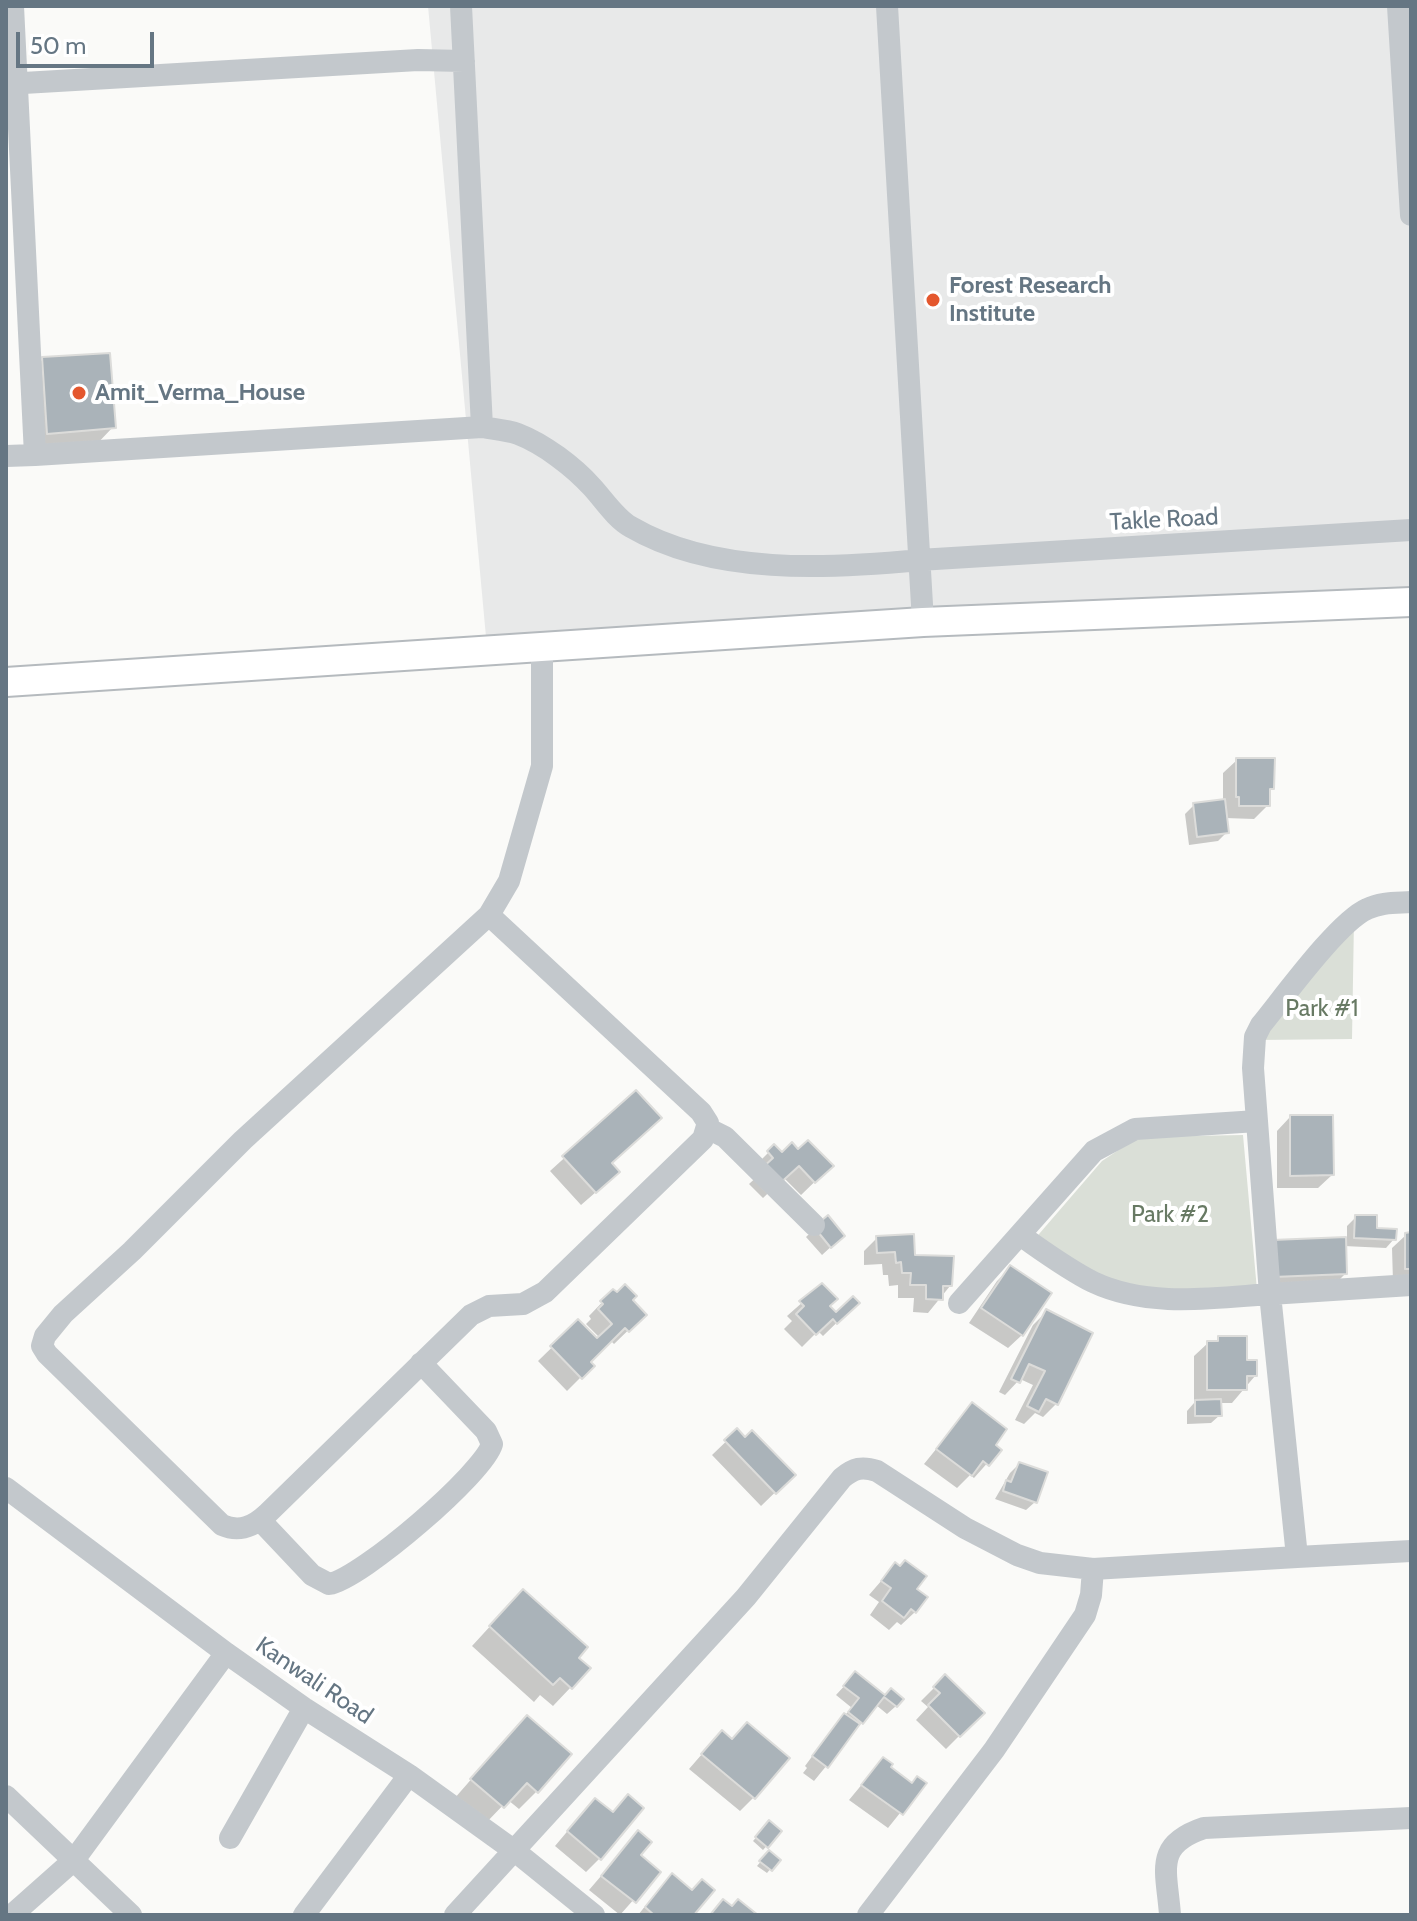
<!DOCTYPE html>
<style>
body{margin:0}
#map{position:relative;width:1417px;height:1921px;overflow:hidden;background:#fafaf8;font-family:Cabin,sans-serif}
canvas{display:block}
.frame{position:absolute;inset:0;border:8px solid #657683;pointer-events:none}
.scale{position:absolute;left:16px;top:32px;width:138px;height:36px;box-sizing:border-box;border:4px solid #657683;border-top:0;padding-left:10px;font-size:24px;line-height:28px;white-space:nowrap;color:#657683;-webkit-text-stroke:6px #fff;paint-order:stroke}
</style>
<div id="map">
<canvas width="1417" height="1921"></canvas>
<div class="frame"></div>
<div class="scale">50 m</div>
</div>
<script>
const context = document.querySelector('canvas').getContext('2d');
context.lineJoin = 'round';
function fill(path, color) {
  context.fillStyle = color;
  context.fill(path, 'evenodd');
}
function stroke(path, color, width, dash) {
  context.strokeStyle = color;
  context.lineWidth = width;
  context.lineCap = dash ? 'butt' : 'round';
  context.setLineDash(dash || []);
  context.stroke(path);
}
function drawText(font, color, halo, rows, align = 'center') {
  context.font = font + ' Cabin,sans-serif';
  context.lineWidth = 8;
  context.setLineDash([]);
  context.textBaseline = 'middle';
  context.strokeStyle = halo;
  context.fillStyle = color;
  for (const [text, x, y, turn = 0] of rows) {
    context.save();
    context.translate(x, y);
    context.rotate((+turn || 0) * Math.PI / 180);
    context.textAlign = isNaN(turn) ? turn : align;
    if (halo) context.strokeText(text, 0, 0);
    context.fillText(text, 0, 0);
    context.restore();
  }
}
fill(new Path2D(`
 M428,6H1411V595L486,637Z`), '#e8e9e9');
fill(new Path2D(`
 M1354,920L1352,1039L1258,1040Z
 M1243,1135L1257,1290L1168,1297L1081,1272L1033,1241L1102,1161L1138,1137Z`), '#dadfd7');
fill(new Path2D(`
 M43,359L113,427L95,446L29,451L25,378Z
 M1237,760L1272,789L1268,793V805L1254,819L1225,818L1227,832L1218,841L1189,845L1185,814L1194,805L1223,801V773Z
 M636,1093L604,1185L581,1205L550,1171Z
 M1290,1117L1332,1175L1318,1188H1277V1131Z
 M774,1147L782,1155L798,1152L831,1166L801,1195L784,1178L763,1198L749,1184L761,1173L755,1166Z
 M1356,1217L1375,1230L1394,1239L1386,1248L1344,1246L1345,1274L1332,1287L1261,1290L1273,1242L1347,1239V1226Z
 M815,1228L834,1244L822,1255L806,1237Z
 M1411,1234V1281L1393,1282L1392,1248L1406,1235Z
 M877,1238L913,1257L950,1286L928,1313L913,1312L914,1298H898V1285L889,1286L888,1275H883L882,1264L864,1265V1251Z
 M1010,1268L1049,1294L1022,1335L1008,1348L969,1323L997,1281Z
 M822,1285L828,1306L836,1315L857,1303L823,1336L818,1331L802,1347L784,1329L792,1321L787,1316Z
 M613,1291L630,1300L644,1315L614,1344L610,1340L588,1362L592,1366L567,1391L538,1361L578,1322L597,1341L600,1338L586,1324L591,1319L589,1316Z
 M1046,1312L1056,1404L1043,1417L1035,1413L1024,1424L1015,1420L1033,1385L1020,1379L1005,1395L999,1392L1033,1325Z
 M1219,1338L1255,1376L1232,1403H1219L1220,1415L1211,1423L1187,1424V1411L1194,1403V1356L1208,1343H1214Z
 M972,1405L993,1445L999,1450L974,1478L970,1475L957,1488L924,1464Z
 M737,1431L793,1475L761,1506L712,1455Z
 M1019,1464L1035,1502L1026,1510L995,1499L1010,1473Z
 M895,1565L914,1589L915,1612L901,1625L897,1622L889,1630L870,1615L879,1602L869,1595Z
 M505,1610L576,1658L571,1687L553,1706L540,1695L534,1702L472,1646Z
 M945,1677L982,1713L946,1749L916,1720L928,1707L921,1701Z
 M847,1683L884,1697L896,1706L887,1714L876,1705L814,1781L803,1773L807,1768L805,1766L836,1724L852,1708L836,1695Z
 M509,1736L537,1791L519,1809L508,1800L484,1825L454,1799Z
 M731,1741L754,1797L740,1811L689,1769L709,1746Z
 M883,1759L888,1768L911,1785L924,1783L888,1828L849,1800Z
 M582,1814L600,1858L586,1872L555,1846Z
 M769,1823L779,1832L763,1850L753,1841Z
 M638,1833V1856L658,1872L620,1915L589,1890Z
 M769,1852L778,1860L767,1873L757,1866Z
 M659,1889L691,1915H638Z`), '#0003');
const building = new Path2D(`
 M110,353L116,428L47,434L42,357Z
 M1236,758H1275L1274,789H1270V806H1239V797H1236Z
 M1225,799L1229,833L1197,837L1193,803Z
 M636,1090L662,1118L612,1163L620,1172L596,1193L562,1156Z
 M1290,1115H1333L1334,1175L1290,1176Z
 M808,1140L834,1166L815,1183L799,1166L777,1186L761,1169L773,1158L767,1151L774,1144L782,1152L792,1142L798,1149Z
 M828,1215L845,1236L831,1248L814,1227Z
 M1355,1215H1377V1228L1397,1229L1396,1240L1354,1238Z
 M1411,1232V1269H1405V1233Z
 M914,1234L915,1255L954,1256L952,1286H943V1300L926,1299V1285H910L911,1273H902L901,1262L896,1263L895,1252L877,1253L876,1236Z
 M1346,1237L1347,1274L1273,1277L1272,1240Z
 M1010,1265L1052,1293L1023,1336L981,1308Z
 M822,1283L838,1299L830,1306L836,1312L853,1296L860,1303L837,1324L833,1319L816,1335L796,1314L804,1306L799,1301Z
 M625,1284L637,1296L633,1300L647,1315L629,1332L625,1328L591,1362L595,1366L582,1379L550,1346L578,1319L597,1338L612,1324L598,1309L603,1304L600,1301L613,1289L617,1292Z
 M1046,1309L1093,1333L1058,1405L1046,1399L1039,1412L1027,1406L1045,1371L1029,1364L1020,1383L1011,1379Z
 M1218,1336H1247V1360H1257V1376H1247V1390H1207V1341H1218Z
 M1221,1399L1222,1416H1195V1400Z
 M972,1402L1007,1429L996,1445L1002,1450L989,1466L983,1461L972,1476L936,1449Z
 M737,1428L745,1437L752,1430L796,1475L776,1494L724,1440Z
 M1019,1462L1048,1472L1037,1503L1003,1491L1006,1480L1011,1482Z
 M905,1560L927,1576L917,1589L928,1597L916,1613L911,1609L904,1618L882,1601L891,1588L881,1581L895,1562L900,1566Z
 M523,1589L588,1647L579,1658L591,1668L572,1689L560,1678L553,1685L489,1626Z
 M855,1671L885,1695L891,1688L904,1699L897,1707L884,1697L863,1724L848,1712L859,1698L843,1686Z
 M945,1674L985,1713L960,1737L928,1705L940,1693L933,1687Z
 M844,1713L860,1724L828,1768L812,1756Z
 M527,1715L572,1754L538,1793L527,1783L504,1808L470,1779Z
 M747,1722L790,1758L755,1799L701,1754L722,1730L732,1739Z
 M883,1757L893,1764L891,1767L912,1783L917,1776L927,1783L903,1815L861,1785Z
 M628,1794L644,1808L601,1860L567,1831L595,1798L613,1812Z
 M769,1820L782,1831L768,1848L755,1837Z
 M638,1830L652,1842L641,1855L661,1872L636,1903L601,1876Z
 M769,1850L781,1860L772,1871L759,1861Z
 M672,1873L692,1890L702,1879L715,1890L694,1915H654L645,1907Z
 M723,1899L732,1906L738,1899L758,1915H710Z`);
fill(building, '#aab3b9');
stroke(building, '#dcdcda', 2);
const major = new Path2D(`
 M6,682L923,622L1411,602`);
stroke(major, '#b5babe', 32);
stroke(new Path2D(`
 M461,6L482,427
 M887,6L923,622
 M1398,6L1411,215
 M6,84L418,60L464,61
 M35,455L482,427C493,429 507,430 518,434C544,444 574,467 592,487C604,500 616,519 631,527C713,575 828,569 919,560L1411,530
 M6,456L35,455L13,6
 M489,915L701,1112L708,1123L703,1139L545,1292L523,1304L489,1306L471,1315L267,1514C254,1526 240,1533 222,1525L47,1354L42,1346L45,1336L63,1314L132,1251L243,1140Z
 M489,915L509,881L542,766V646
 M707,1128L725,1137L814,1225
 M1020,1235C1043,1251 1067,1269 1093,1282C1148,1308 1212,1298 1270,1294L1253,1068L1255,1037L1261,1025C1284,997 1338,922 1367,909C1381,902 1396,903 1411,902
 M959,1303L1094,1151L1135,1129L1257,1121
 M6,1488L226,1653L304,1708L409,1775L516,1852L594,1915
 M260,1520L312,1575L329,1584C361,1579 484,1473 492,1444L486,1431L421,1363
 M1297,1557L1411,1551
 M6,1796L131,1915
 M230,1838L304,1708
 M12,1915L74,1860L226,1653
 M304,1915L409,1775
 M455,1915L746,1597L842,1478C854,1468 862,1466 877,1471L965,1528L1017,1555L1040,1563L1093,1569L1297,1557L1270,1294L1411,1285
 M868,1915L994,1750L1085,1615L1091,1595L1093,1569
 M1170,1915C1167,1871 1153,1845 1204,1828L1411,1818`), '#c3c8cc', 22);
stroke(major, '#fff', 28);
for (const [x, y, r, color] of [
 [933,300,8,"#e4572e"],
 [79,393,8,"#e4572e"]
]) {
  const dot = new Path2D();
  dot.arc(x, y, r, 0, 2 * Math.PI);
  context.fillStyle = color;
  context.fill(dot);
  stroke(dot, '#fff', 3);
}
drawText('bold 24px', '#657683', '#fff', [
 ["Forest Research",949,286],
 ["Institute",949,314],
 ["Amit_Verma_House",95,393]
], 'left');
drawText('24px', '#657683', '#fff', [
 ["Takle Road",1164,520,-3],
 ["Kanwali Road",314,1681,34]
]);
drawText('24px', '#687a64', '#fff', [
 ["Park #1",1322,1009],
 ["Park #2",1170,1215]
]);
</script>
